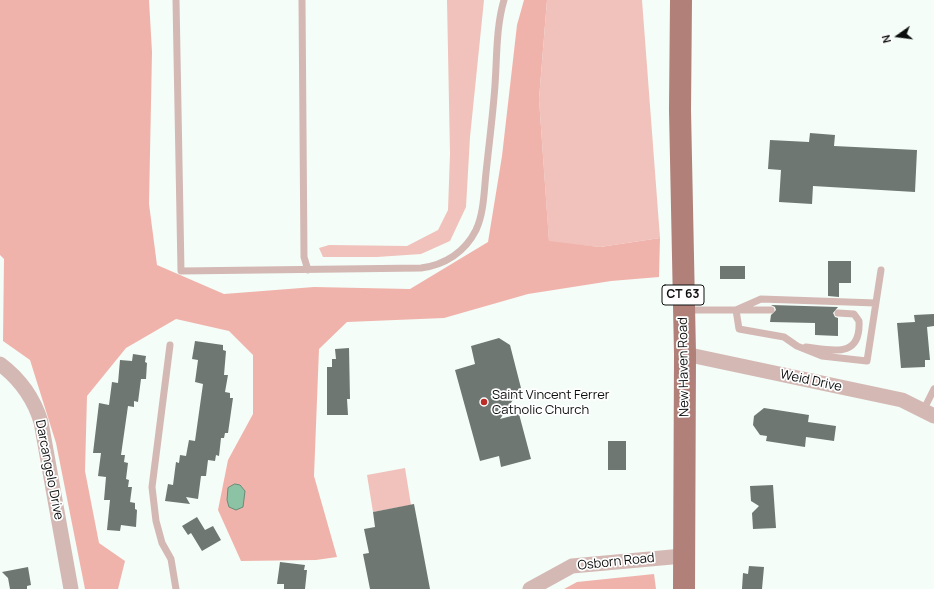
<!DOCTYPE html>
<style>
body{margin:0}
#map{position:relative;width:934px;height:589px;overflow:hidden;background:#f4fdf8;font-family:Manrope,sans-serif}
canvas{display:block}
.north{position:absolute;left:878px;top:16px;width:40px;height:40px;-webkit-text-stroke:3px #fff;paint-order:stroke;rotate:256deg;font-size:11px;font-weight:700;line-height:16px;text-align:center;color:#0b0e0c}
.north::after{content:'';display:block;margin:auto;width:14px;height:18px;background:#0b0e0c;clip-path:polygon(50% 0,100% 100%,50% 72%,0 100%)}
</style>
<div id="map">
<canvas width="934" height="589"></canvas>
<div class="north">N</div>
</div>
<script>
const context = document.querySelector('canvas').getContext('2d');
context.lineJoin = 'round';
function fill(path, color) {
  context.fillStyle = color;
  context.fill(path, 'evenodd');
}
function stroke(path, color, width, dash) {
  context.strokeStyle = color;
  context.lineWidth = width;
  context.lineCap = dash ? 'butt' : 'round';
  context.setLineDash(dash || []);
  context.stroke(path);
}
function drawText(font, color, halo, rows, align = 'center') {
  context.font = font + ' Manrope,sans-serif';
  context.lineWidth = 3.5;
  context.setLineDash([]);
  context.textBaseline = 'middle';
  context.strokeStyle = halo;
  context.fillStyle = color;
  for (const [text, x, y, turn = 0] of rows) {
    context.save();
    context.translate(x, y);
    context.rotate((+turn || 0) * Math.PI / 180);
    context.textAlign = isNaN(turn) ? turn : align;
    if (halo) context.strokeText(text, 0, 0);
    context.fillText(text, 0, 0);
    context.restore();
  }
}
fill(new Path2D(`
 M447,0H484L470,137L466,207L450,241L421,254L377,257H323L319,248L329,245L407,246L438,230L448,210L450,154Z
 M547,0H642L660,238L600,247L549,242L539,99Z
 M405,468L411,505L373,512L367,475Z`), '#f0c2bb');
fill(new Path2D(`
 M0,0H149L152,52L149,204L157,265L224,294L314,287L410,289L488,242L502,156L517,25L524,0H547L539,99L549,241L600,247L660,238L659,277L611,281L528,294L444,318L347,322L319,349L314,476L337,557L316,560L241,561L218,510L228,460L253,414V355L229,331L176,319L126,348L87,396L85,471L99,543L125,561L118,589H85L56,443L30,360L3,341L4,259L0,255Z
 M654,574L656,589H564L577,582Z`), '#f0b3ab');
const water = new Path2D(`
 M235,484L240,485L245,491L243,507L236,510L229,507L227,500L228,488Z`);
fill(water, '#8cc3a5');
stroke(water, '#658d77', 1);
fill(new Path2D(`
 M810,133L835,135L834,146L917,150L915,192L813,186L812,204L779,202L781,170L768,169L770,140L809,142Z
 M828,261H851V283H839V297L828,296Z
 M720,266H745V279H720Z
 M771,305L838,307L833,313L835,317L838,318V336L815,335V323L770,322L771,315L776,310L775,307Z
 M934,314V326L927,327L930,360H925V367L901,368L897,323L915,322L914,315Z
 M499,338L510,345L521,388L500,419L519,414L531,459L501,467L499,456L480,461L455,370L475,364L471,346Z
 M195,341L223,345V350L226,351L224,375H228L225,392L230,393V398H233L228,433H225L224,438H221L219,456L216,455L215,461L208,460L206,476H201L198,499L186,497L190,504L165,501L168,484L173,485L176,462L179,463L180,455L186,456L189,440L195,441L203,384L195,382L198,360L192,359Z
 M349,348L350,399H347L348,415H327V367H332V359H336L335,349Z
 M133,354L146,356L145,362L147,363L146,379H141L138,402L134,401V407L128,406L121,455H125L124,462L128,463L126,479L129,480L128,487H132L130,502L135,503V509L137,510L136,527L121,525L120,531L107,530L110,500H104L106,477L98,476L101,453H93L99,403L109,405L112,382L118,383L120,360L132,361Z
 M764,408L809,415L808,422L836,426L834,441L806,437L805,447L766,441L767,436L760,435L753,425L754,416Z
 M608,441H626V470H608Z
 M773,485L776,528L753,529L752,513L759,506L751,501L750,486Z
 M414,504L430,589H370L363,554L369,553L364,529L375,527L373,512Z
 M197,517L205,530L213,526L221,540L202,551L191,533L188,535L182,526Z
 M280,562L305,565L304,570H307L305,589H284V584H277Z
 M749,566L764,567L762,589H742L743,573L748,574Z
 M28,567L31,585L27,586V589H10L8,578L2,572Z`), '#6f7772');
stroke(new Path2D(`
 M176,0L181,271L421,268C445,265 465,252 476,230C484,213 484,191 486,173C489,144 493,114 495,85C497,57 496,27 504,0
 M302,0L304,257L308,270
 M686,310H736L739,329L784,337L797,346L822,356L867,361L881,270
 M736,310L761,299L876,303
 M740,310H771
 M170,345L152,487L156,521L162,543L171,559L176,589
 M806,347C832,350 861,359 859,321L854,314L838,313
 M923,411L934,389`), '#d4b8b4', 7);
stroke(new Path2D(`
 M685,354L902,400L934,416
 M0,364C20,379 34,399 41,422L71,589
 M530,589L572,566L683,556`), '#d4b8b4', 15);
stroke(new Path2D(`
 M681,0L680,110L685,354L684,589`), '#b08079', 22);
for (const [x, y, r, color] of [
 [484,402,4,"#bc2d28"]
]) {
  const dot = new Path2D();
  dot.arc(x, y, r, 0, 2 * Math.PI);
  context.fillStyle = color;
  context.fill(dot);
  stroke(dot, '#fff', 1.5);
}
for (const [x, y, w] of [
 [683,295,42]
]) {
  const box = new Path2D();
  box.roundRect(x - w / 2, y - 10, w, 20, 3);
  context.fillStyle = '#fff';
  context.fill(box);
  stroke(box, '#0b0e0c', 1);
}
drawText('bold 12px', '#0b0e0c', null, [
 ["CT 63",683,295]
]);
drawText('13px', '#0b0e0c', '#fff', [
 ["New Haven Road",684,367,-91],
 ["Weid Drive",811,381,12],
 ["Darcangelo Drive",49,470,79],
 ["Osborn Road",616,562,-6]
]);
drawText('13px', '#0b0e0c', '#fff', [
 ["Saint Vincent Ferrer",492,395],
 ["Catholic Church",492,410]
], 'left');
</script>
